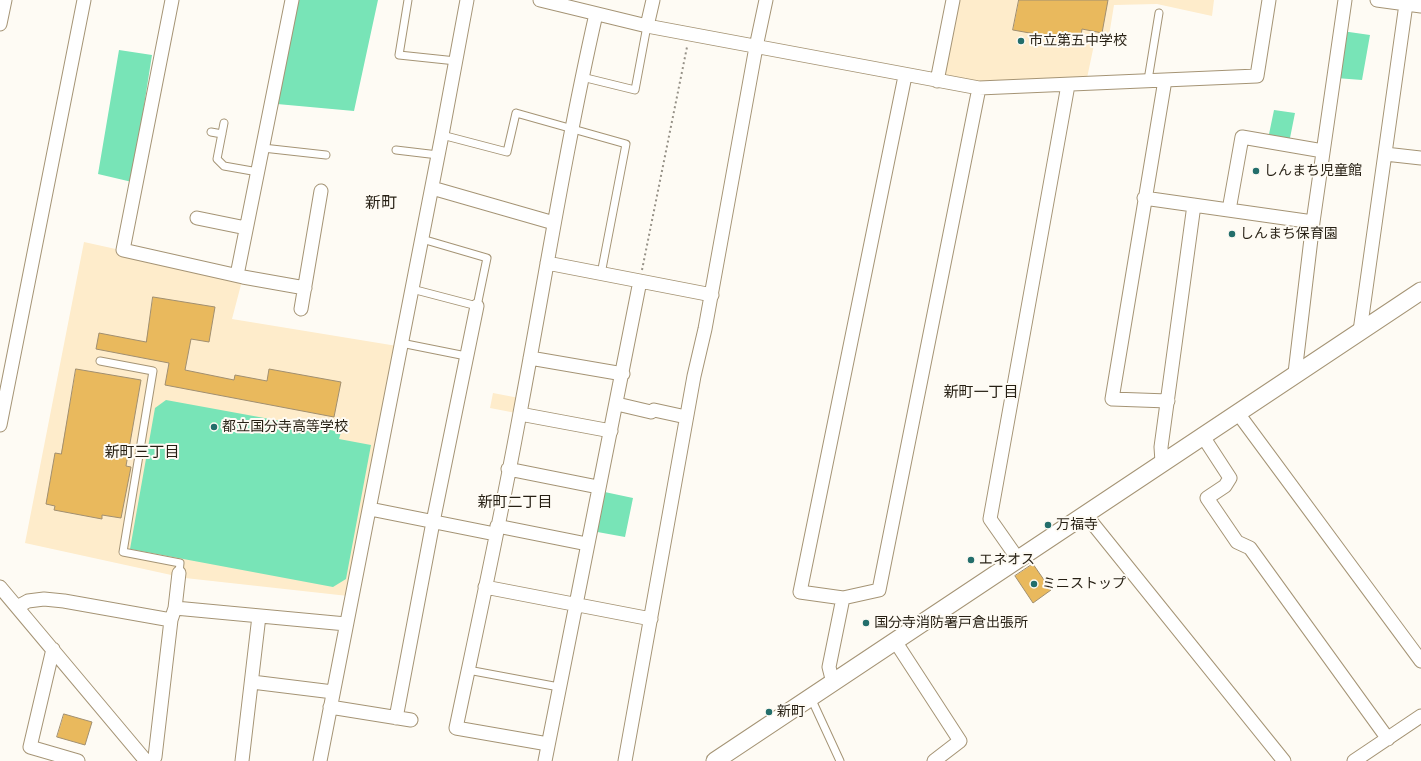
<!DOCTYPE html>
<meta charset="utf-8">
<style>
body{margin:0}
canvas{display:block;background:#fefbf4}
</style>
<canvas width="1421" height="761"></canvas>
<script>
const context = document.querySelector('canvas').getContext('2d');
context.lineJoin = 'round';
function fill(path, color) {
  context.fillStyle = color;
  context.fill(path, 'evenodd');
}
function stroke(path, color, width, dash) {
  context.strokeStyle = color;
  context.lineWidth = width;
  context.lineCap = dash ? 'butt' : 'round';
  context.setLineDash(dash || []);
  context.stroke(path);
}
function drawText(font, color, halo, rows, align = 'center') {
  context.font = font + ' "Alegreya Sans","Noto Sans JP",sans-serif';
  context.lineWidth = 4;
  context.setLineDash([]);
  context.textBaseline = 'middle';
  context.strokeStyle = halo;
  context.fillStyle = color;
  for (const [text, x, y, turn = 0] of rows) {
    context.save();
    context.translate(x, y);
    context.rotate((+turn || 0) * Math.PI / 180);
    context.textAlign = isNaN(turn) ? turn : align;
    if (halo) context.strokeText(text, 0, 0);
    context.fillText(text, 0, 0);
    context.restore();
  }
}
fill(new Path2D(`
 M956,0H1214L1212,16L1157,4L1114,5L1108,42L1095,40L1087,78L978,82L942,74Z
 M84,242L243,277L232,319L397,346L348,596L185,578L25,543Z
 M493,393L519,398L516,413L490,408Z`), '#feeccb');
fill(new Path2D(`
 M294,0H378L354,111L277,104Z
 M1342,31L1370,35L1362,80L1336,78Z
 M119,50L152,55L132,182L98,174Z
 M1274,110L1295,113L1289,143L1268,139Z
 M166,400L341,432L339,439L371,445L346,579L333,587L130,549L155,408Z
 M600,491L633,498L625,537L592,531Z`), '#78e4b7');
const building = new Path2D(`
 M1019,0H1108L1102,33L1082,29L1080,42L1013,30Z
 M153,297L215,307L209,342L191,339L185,370L234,380L235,375L267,381L269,369L341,382L334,417L165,385L169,363L96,349L99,333L146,342Z
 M76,369L141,380L126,466L131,467L121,518L102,515V519L54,510L55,506L46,504L55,453L61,454Z
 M1033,564L1051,590L1033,603L1015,576Z
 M64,714L92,722L85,745L57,737Z`);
fill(building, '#e9b95d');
stroke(building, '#a18f70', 1);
const service = new Path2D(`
 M408,0L399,55L456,61
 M582,77L635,90L647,26
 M1148,80L1159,13
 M224,123L217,159L224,166L258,172
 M211,132L222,134
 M442,135L507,152L516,113L626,144L601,274
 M263,148L326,155
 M396,150L438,155
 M412,289L477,306L487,258L422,239
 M401,343L466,356
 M100,361L153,371L123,552L180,563L179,573
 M468,670L559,687
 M811,698L840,761`);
const minor = new Path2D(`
 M172,0L123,250L243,277L305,288
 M540,0L647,26L979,88L1257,76L1269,0
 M1377,0L1421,6
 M0,24L5,0
 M647,26L653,0
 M1165,80L1112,399L1168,401
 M937,81L953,0
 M1385,154L1421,158
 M432,188L554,223
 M1144,198L1313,222
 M1229,210L1242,137L1323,151
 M197,218L246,228
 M547,263L712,295
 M237,275L292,0
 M301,309L321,191
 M1360,331L1406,4
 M530,358L623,374
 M1295,373L1313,222L1345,0
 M617,404L651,412L654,410L686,417
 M1237,412L1421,661
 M520,414L611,431
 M0,425L84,0
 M1202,435L1230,478L1225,486L1207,498L1237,542L1250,548L1388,739
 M1162,462L1161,447L1194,205
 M508,469L598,487
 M370,509L495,534
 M1085,514L1284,761
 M497,526L587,544
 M1018,559L990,519L1068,85
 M0,587L146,761
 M485,587L651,619
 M843,598L879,590L979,88
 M17,607L28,601L44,599L64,601L171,620
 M175,608L346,624
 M895,641L960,741L934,761
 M53,649L30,747L78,761
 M252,682L333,692
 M833,683L829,667L843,598L800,592L905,76
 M330,707L411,720
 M396,718L433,522L477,306
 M548,744L456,728C478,623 501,518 520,413C545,280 566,146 596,14
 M152,761L155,757L171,620L175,608L179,573
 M242,761L259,616
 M320,761L442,135L467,0
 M545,761L640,281
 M625,761L694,376L705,329L756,47L766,0
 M1354,761L1421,716`);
const tertiary = new Path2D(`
 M715,761C951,606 1185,446 1421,291`);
stroke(service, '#a59475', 9);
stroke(minor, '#a59475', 15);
stroke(tertiary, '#a59475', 19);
stroke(new Path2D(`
 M642,270L687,47`), '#969187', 2, [2, 3]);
stroke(service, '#fff', 7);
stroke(minor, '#fff', 13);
stroke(tertiary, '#fff', 17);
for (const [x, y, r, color] of [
 [1021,41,4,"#236e6b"],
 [1256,171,4,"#236e6b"],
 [1232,234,4,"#236e6b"],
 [214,427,4,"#236e6b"],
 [1048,525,4,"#236e6b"],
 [971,560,4,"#236e6b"],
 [1034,584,4,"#236e6b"],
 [866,623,4,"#236e6b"],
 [769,712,4,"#236e6b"]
]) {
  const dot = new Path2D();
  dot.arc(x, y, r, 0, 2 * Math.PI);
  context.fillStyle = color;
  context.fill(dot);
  stroke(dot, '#fefbf4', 1.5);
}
drawText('14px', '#261f13', '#fefbf4', [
 ["市立第五中学校",1029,41],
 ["しんまち児童館",1264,171],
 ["しんまち保育園",1240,234],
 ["都立国分寺高等学校",222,427],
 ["万福寺",1056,525],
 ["エネオス",979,560],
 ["ミニストップ",1042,584],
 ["国分寺消防署戸倉出張所",874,623],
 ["新町",777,712]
], 'left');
drawText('15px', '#261f13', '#fefbf4', [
 ["新町一丁目",981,392],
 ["新町三丁目",142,452],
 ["新町二丁目",515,502]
]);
drawText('16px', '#261f13', '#fefbf4', [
 ["新町",381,203]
]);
</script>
